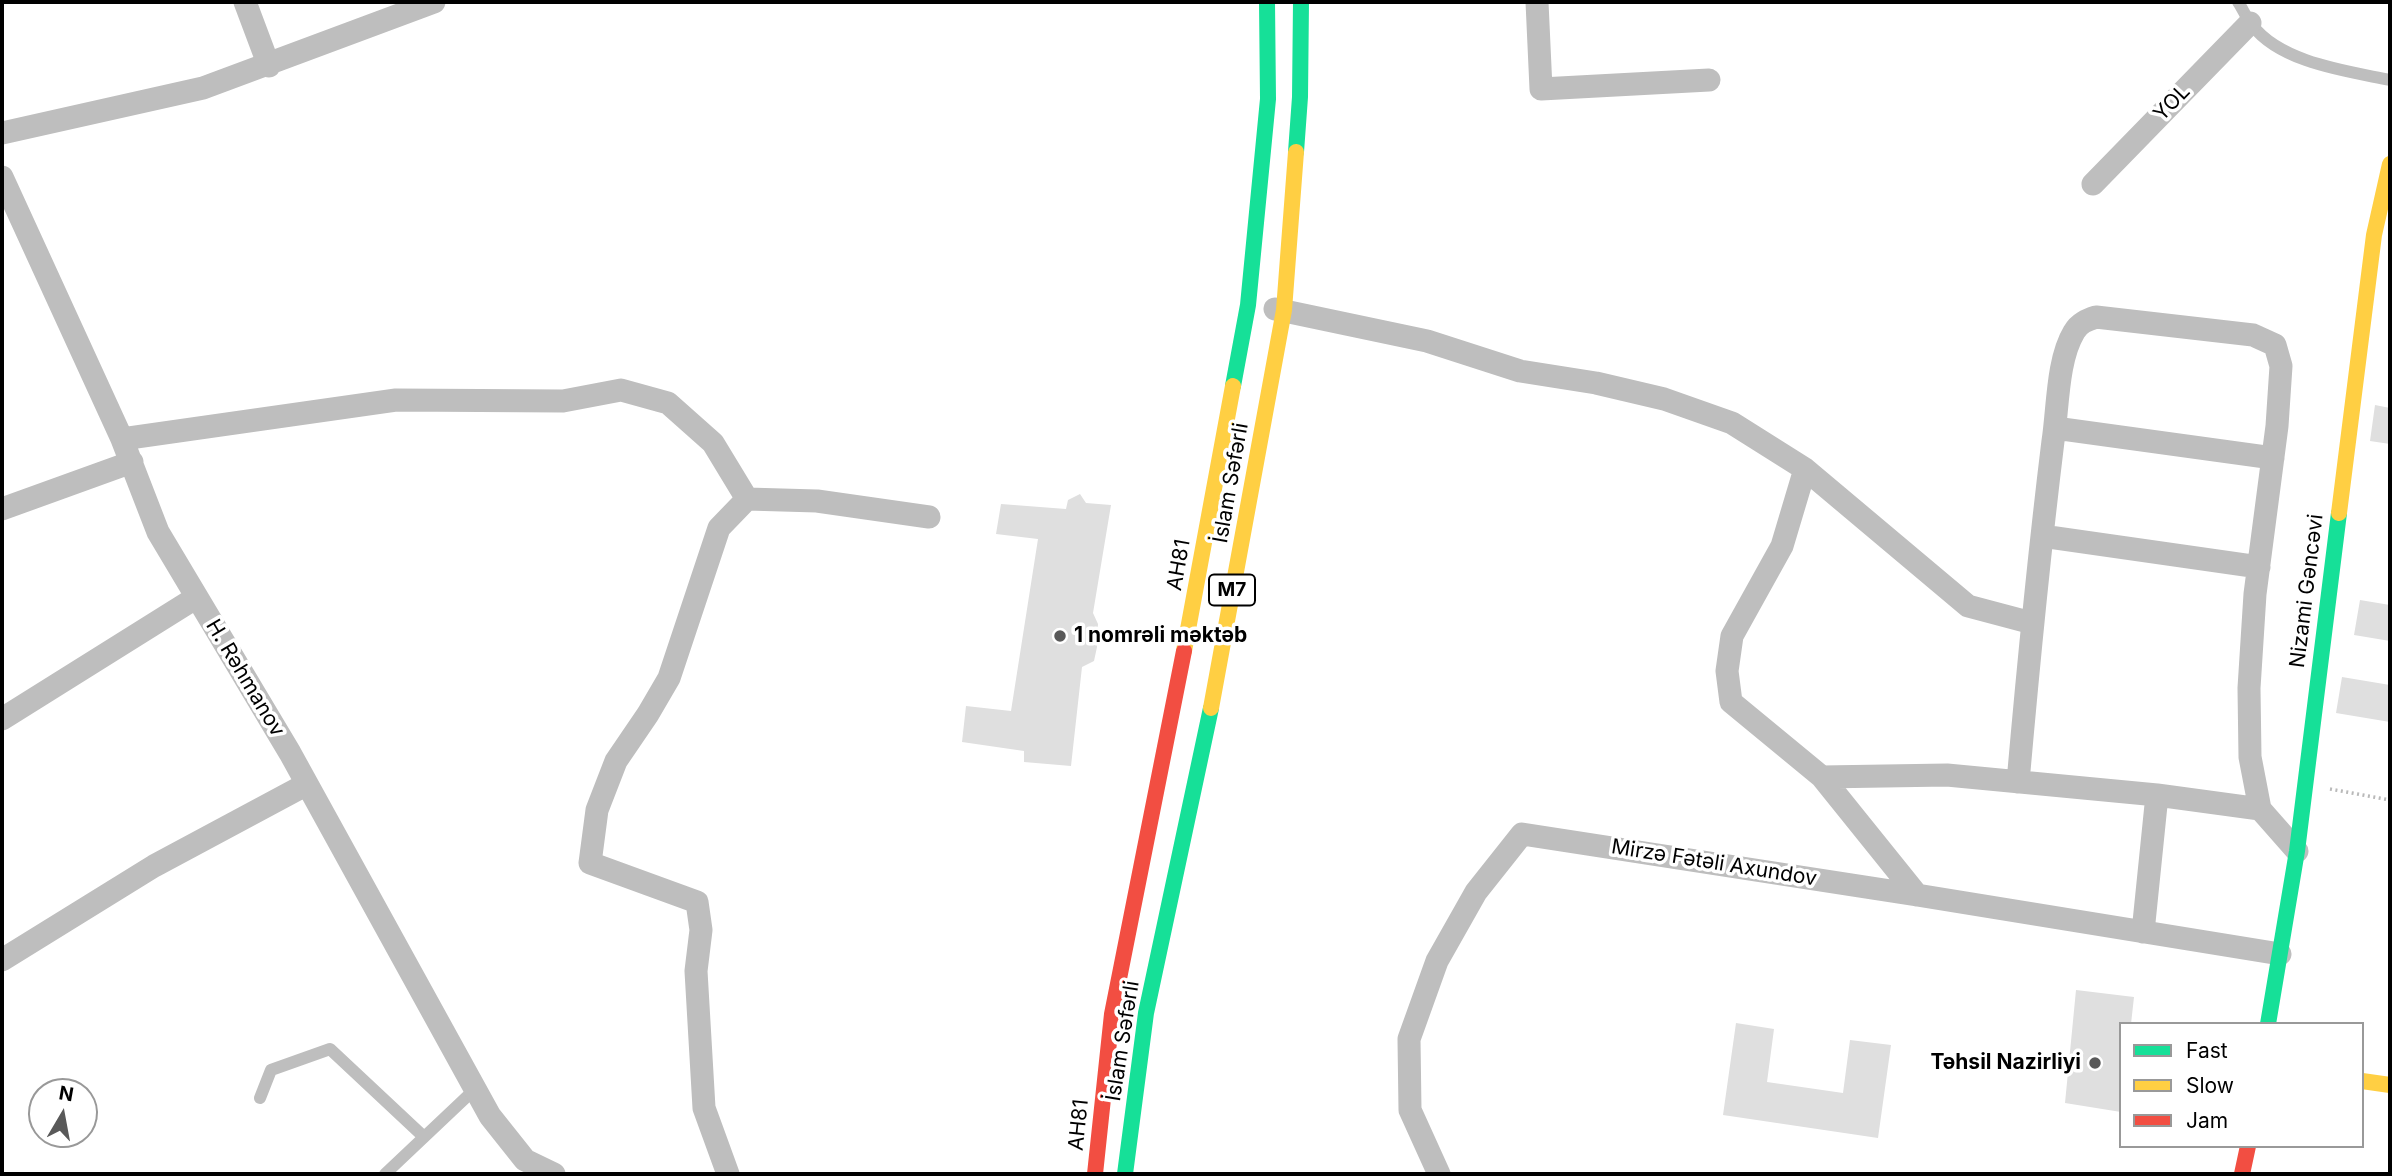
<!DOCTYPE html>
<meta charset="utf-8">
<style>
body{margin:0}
#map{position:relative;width:2392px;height:1176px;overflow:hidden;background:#fff;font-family:Inter,sans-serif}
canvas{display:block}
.frame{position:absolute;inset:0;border:4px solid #000;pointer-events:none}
.legend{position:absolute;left:2119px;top:1022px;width:245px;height:126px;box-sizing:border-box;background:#fff;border:2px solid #999;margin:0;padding:9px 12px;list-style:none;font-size:21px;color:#000}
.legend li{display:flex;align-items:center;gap:14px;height:35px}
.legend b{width:35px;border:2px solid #999}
.north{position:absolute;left:28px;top:1078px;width:70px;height:70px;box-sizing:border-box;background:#fff;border:2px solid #999;border-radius:50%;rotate:10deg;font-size:19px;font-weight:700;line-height:28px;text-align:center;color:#000}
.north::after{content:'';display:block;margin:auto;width:24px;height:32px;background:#595959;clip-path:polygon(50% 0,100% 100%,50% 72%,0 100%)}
</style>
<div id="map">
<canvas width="2392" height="1176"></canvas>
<div class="frame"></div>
<ul class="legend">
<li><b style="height:9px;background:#16e098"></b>Fast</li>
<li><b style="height:9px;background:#ffcf43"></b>Slow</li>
<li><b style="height:9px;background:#f24e42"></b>Jam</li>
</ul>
<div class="north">N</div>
</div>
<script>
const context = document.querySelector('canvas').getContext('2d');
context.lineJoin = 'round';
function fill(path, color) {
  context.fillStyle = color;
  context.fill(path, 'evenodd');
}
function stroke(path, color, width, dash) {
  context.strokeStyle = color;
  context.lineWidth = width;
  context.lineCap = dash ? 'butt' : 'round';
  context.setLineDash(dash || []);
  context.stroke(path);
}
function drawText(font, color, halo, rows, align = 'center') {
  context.font = font + ' Inter,sans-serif';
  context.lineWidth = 7;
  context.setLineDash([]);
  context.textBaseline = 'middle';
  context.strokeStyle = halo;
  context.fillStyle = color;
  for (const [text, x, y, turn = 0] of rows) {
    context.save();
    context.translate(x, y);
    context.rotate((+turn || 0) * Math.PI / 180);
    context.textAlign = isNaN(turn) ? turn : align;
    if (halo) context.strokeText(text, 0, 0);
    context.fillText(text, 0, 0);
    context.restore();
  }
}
fill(new Path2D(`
 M2375,405L2390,408V444L2370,441Z
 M1080,494L1086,503L1111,505L1093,613L1098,624L1097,647L1094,661L1082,667L1071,766L1024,762V751L962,742L966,706L1011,711L1038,539L996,534L1001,504L1066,509L1068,500Z
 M2360,600L2390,605V641L2354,635Z
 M2342,677L2390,685V722L2336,713Z
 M2076,990L2134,997L2131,1024H2121V1112L2065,1103Z
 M1736,1023L1774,1029L1767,1082L1843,1093L1850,1040L1891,1045L1878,1138L1723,1115Z`), '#dfdfdf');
stroke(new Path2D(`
 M2330,789L2390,800`), '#b9b9b9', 3.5, [2, 3.5]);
stroke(new Path2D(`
 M2238,2C2243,9 2246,18 2252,25C2281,63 2347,71 2390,80
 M260,1098L271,1070L330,1049L424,1137
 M385,1174L475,1089`), '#bebebe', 12);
stroke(new Path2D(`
 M245,2L269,66
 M1537,2L1541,89L1709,80
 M2,133L203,88L434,2
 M2,177L122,439L158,532L290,753L490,1116L525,1160L554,1174
 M2093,184L2250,23
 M1275,309L1427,341L1520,371L1596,383L1664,399L1732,423L1805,469L1968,606L2032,623
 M2055,428L2273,458
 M122,439L396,400L563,401L621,390L668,403L713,443L747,499
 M1805,469L1782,546L1732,636L1727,671L1731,702L1822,777L1917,895
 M2,509L132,462
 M2042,536L2259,567
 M2,719L197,597
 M1822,777L1947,775L2157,795L2260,809
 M2018,782C2028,668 2039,555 2053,441C2058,409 2057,360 2074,332C2079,323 2087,320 2096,317L2253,335L2275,345L2281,366L2277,426L2255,594L2249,688L2250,757L2260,809L2297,851
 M2143,932L2157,795
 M2,960L154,866L307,784
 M728,1174L704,1108L696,971L701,930L697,902L590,863L597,810L616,761L648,714L669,678L719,528L747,499L817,501L929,517
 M1439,1174L1410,1110L1409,1039L1437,961L1476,892L1522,834L1917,895L2280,954`), '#bebebe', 23);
stroke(new Path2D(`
 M1296,152L1300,97L1301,2
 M1233,386L1248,305L1268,99L1267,2
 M2268,1024L2297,851L2339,513
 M1125,1174L1146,1013L1211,708`), '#16e098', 16);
stroke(new Path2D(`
 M2339,513L2374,235L2390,164
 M1184,651L1233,386
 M1211,708L1284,310L1296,152
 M2362,1081L2390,1085`), '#ffcf43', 16);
stroke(new Path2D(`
 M1095,1174L1112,1014L1184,651
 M2242,1174L2248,1146`), '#f24e42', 16);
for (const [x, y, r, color] of [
 [1060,636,7,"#595959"],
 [2095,1063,7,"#595959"]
]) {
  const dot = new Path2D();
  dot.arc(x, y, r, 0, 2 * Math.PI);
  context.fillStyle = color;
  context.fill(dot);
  stroke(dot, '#fff', 2.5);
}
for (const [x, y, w] of [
 [1232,590,46]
]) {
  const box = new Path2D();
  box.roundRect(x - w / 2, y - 15.5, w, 31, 5);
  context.fillStyle = '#fff';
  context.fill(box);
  stroke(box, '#000', 2);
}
drawText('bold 19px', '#000', null, [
 ["M7",1232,590]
]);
drawText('21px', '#000', '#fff', [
 ["YOL",2172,103,-46],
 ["İslam Səfərli",1231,483,-80],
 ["AH81",1179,565,-80],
 ["Nizami Gəncəvi",2307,591,-83],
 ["H. Rəhmanov",245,678,59],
 ["Mirzə Fətəli Axundov",1714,863,9],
 ["İslam Səfərli",1123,1041,-81],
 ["AH81",1079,1125,-84]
]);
drawText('bold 21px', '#000', '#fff', [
 ["1 nomrəli məktəb",1074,636],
 ["Təhsil Nazirliyi",2081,1063,"right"]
], 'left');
</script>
